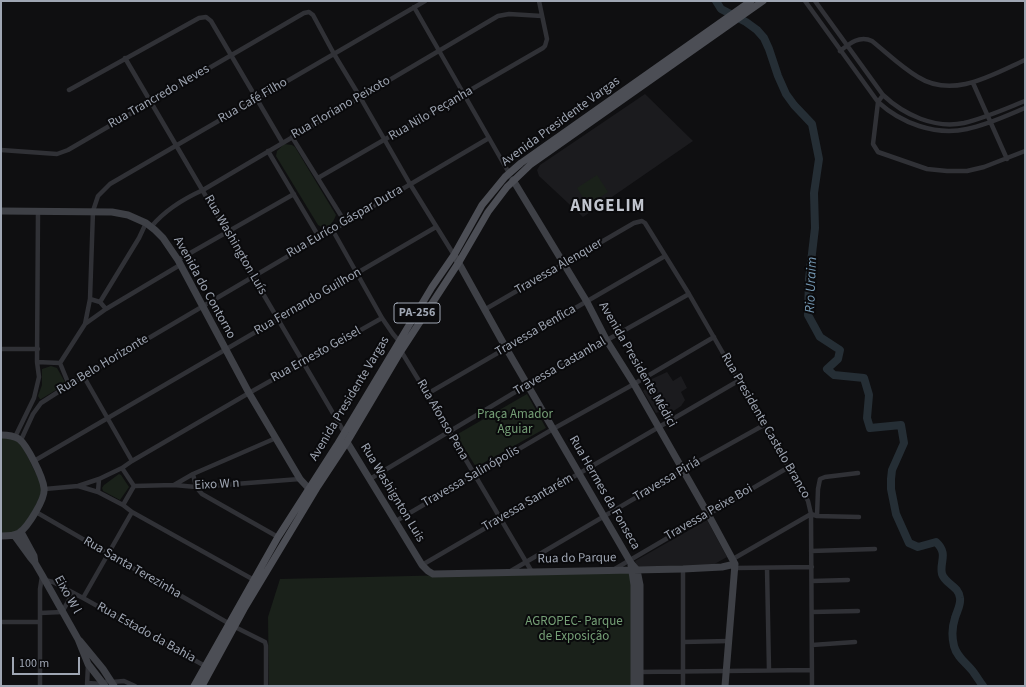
<!DOCTYPE html>
<meta charset="utf-8">
<style>
body{margin:0}
#map{position:relative;width:1026px;height:687px;overflow:hidden;background:#0f0f11;font-family:"Source Sans 3",sans-serif}
canvas{display:block}
.frame{position:absolute;inset:0;border:2px solid #9fa6b3;pointer-events:none}
.scale{position:absolute;left:12px;top:657px;width:68px;height:18px;box-sizing:border-box;border:2px solid #9fa6b3;border-top:0;padding-left:5px;font-size:12px;line-height:14px;white-space:nowrap;color:#9fa6b3;-webkit-text-stroke:3px #0a0a0c;paint-order:stroke}
</style>
<div id="map">
<canvas width="1026" height="687"></canvas>
<div class="frame"></div>
<div class="scale">100 m</div>
</div>
<script>
const context = document.querySelector('canvas').getContext('2d');
context.lineJoin = 'round';
function fill(path, color) {
  context.fillStyle = color;
  context.fill(path, 'evenodd');
}
function stroke(path, color, width, dash) {
  context.strokeStyle = color;
  context.lineWidth = width;
  context.lineCap = dash ? 'butt' : 'round';
  context.setLineDash(dash || []);
  context.stroke(path);
}
function drawText(font, color, halo, rows, align = 'center') {
  context.font = font + ' "Source Sans 3",sans-serif';
  context.lineWidth = 4;
  context.setLineDash([]);
  context.textBaseline = 'middle';
  context.strokeStyle = halo;
  context.fillStyle = color;
  for (const [text, x, y, turn = 0] of rows) {
    context.save();
    context.translate(x, y);
    context.rotate((+turn || 0) * Math.PI / 180);
    context.textAlign = isNaN(turn) ? turn : align;
    if (halo) context.strokeText(text, 0, 0);
    context.fillText(text, 0, 0);
    context.restore();
  }
}
fill(new Path2D(`
 M645,94L693,141L583,217L539,176L537,170L540,165Z
 M667,372L673,381L681,376L687,388L681,392L685,400L681,406L663,418L659,412L656,413L643,391L646,388L643,383Z
 M707,520L727,557L711,566H637L635,561Z`), '#1b1b1e');
fill(new Path2D(`
 M284,144L292,145L295,147L336,215C333,223 331,225 323,228L318,225L276,156L277,151Z
 M597,175L608,192L588,205L577,188Z
 M51,366L57,368L66,384L41,399H40L38,396L42,385V369Z
 M527,394L546,428L476,467L456,435Z
 M1,437L20,441L43,488C38,502 26,529 11,534C8,535 4,534 1,534Z
 M119,474L121,475L129,487L120,500L103,491L102,488L104,485Z
 M629,571L631,574L632,686H269L268,617L280,579Z`), '#1a211a');
stroke(new Path2D(`
 M716,1L721,9L746,22L757,30L764,38L769,49L778,76L786,94L794,105L812,124L819,159L814,193L815,228L809,279L808,315L820,337L840,350L838,359L827,369L834,375L864,378L869,395L867,418L870,428L901,425L904,443L892,470L891,479V489L896,514L909,543L918,547L936,542C949,554 939,562 942,574C945,584 959,586 960,598C961,605 957,611 955,618C952,627 952,638 954,646C957,658 968,664 974,673C977,677 980,682 983,686`), '#252e35', 8);
stroke(new Path2D(`
 M805,1L878,102C901,123 935,136 967,129C987,125 1006,116 1025,108
 M815,1L883,95C904,115 935,129 964,123C985,118 1005,109 1025,101
 M414,7L509,173
 M840,51C850,43 860,35 872,41C887,53 901,67 918,77C953,99 992,75 1025,60
 M125,58L344,432
 M973,83L1007,159
 M69,90L199,18L206,17L211,21L282,142
 M883,95L878,102L873,144L878,152L927,169L947,171H967L984,167L1025,151
 M292,137L345,222
 M1,150L57,154L68,150L304,13L309,12L313,15L334,54L360,97L410,184L454,255
 M268,151L319,237
 M318,178L543,48L545,46L547,39L539,1
 M151,227C165,210 183,199 203,190L498,16L509,14L542,16
 M332,229L382,318L393,334L399,341
 M178,260L294,194
 M90,299L100,302L106,309
 M100,302L139,238L146,223
 M484,310L634,223L642,221L645,223L689,294L808,501L811,514L812,686
 M85,324L106,309L180,265
 M1,349H38
 M401,351L427,394L532,572
 M37,362L60,363L69,385
 M60,363L85,324L90,299L93,211L98,196L110,184L425,1
 M84,377L132,461
 M427,394L665,256
 M15,437L34,398L39,377L37,362L38,211
 M21,440L33,414L41,403L69,385L489,138
 M34,461L436,227
 M122,468L132,461L249,393L382,318
 M193,474L196,487L202,494L278,537
 M370,479L527,385L689,294
 M174,485L193,474L276,438
 M78,486L98,492
 M134,486L174,485L196,487L300,479
 M45,489L78,486L99,479L122,468L134,486L123,505L98,492L99,479
 M123,505L132,512L254,580
 M36,512L235,627L265,642L266,646V686
 M817,516L818,489L820,479L825,477L858,473
 M396,521L553,429L634,384L714,337
 M811,551L875,549
 M733,559L811,514L817,516L859,517
 M422,565L738,381
 M735,568L812,567
 M767,568L769,670
 M613,570L789,467
 M509,572L683,470L764,425
 M45,580L53,582L83,598L205,666
 M812,581L848,580
 M83,598L132,512
 M812,612L858,611
 M40,613L62,612L73,593
 M1,622H39
 M683,642L729,641
 M812,645L855,642
 M638,672L812,670
 M112,682L124,681L135,686
 M87,683L103,684L110,679
 M40,686V589L42,576
 M87,686L88,664
 M683,686V569`), '#303136', 4.5);
stroke(new Path2D(`
 M513,180L587,302L607,341L634,384L708,514L735,564L725,686
 M1,211L112,212L128,215L146,223L155,230L163,238L178,260L249,393L300,479L312,492
 M456,258L506,348L631,563L637,570L640,585V686
 M1,435C7,435 14,436 19,439C27,445 43,477 44,488C46,498 28,527 19,533C14,536 7,536 1,536
 M345,436L347,442L422,565L428,571L433,574L683,569L722,567L735,564
 M21,532L34,556L35,563
 M14,535L30,557L35,563L42,575L78,639L88,664L105,686
 M631,565L634,585V686
 M80,641L103,669L114,686`), '#3e4046', 7);
stroke(new Path2D(`
 M194,686L278,537L337,445L432,287L454,255L482,205L505,177L521,163L751,1
 M202,686L244,609L318,486L347,442L401,351L459,262L488,212L507,187L530,165L763,1`), '#4c4e55', 7);
for (const [x, y, w] of [
 [417,313,46]
]) {
  const box = new Path2D();
  box.roundRect(x - w / 2, y - 10, w, 20, 3);
  context.fillStyle = '#0a0a0c';
  context.fill(box);
  stroke(box, '#9fa6b3', 1);
}
drawText('bold 12px', '#9fa6b3', null, [
 ["PA-256",417,313]
]);
drawText('13px', '#9fa6b3', '#0a0a0c', [
 ["Rua Trancredo Neves",159,97,-30],
 ["Rua Café Filho",253,101,-30],
 ["Rua Floriano Peixoto",341,108,-30],
 ["Rua Nilo Peçanha",431,114,-30],
 ["Avenida Presidente Vargas",561,122,-36],
 ["Rua Euríco Gáspar Dutra",345,222,-30],
 ["Rua Washington Luís",235,245,60],
 ["Travessa Alenquer",559,267,-30],
 ["Avenida do Contorno",204,288,61],
 ["Rua Fernando Guilhon",308,302,-30],
 ["Travessa Benfica",536,331,-30],
 ["Rua Ernesto Geisel",316,355,-29],
 ["Rua Belo Horizonte",103,365,-31],
 ["Avenida Presidente Médici",637,365,60],
 ["Travessa Castanhal",560,367,-30],
 ["Avenida Presidente Vargas",350,399,-59],
 ["Rua Afonso Pena",442,420,60],
 ["Rua Presidente Castelo Branco",765,426,60],
 ["Travessa Salinópolis",471,477,-30],
 ["Travessa Piriá",667,480,-30],
 ["Eixo W n",217,485,-3],
 ["Rua Washignton Luis",392,493,59],
 ["Rua Hermes da Fonseca",604,493,60],
 ["Travessa Santarém",528,503,-30],
 ["Travessa Peixe Boi",709,513,-30],
 ["Rua do Parque",577,559,-1],
 ["Rua Santa Terezinha",132,568,30],
 ["Eixo W l",67,595,61],
 ["Rua Estado da Bahia",146,633,29]
]);
drawText('13px', '#759f76', '#0a0a0c', [
 ["Praça Amador",515,415],
 ["Aguiar",515,430],
 ["AGROPEC- Parque",574,622],
 ["de Exposição",574,637]
]);
drawText('italic 14px', '#7396b1', '#0a0a0c', [
 ["Rio Uraim",812,285,-88]
]);
context.letterSpacing = '1px';
drawText('bold 17px', '#c1c5ce', '#0a0a0c', [
 ["ANGELIM",608,207]
]);
context.letterSpacing = '0px';
</script>
